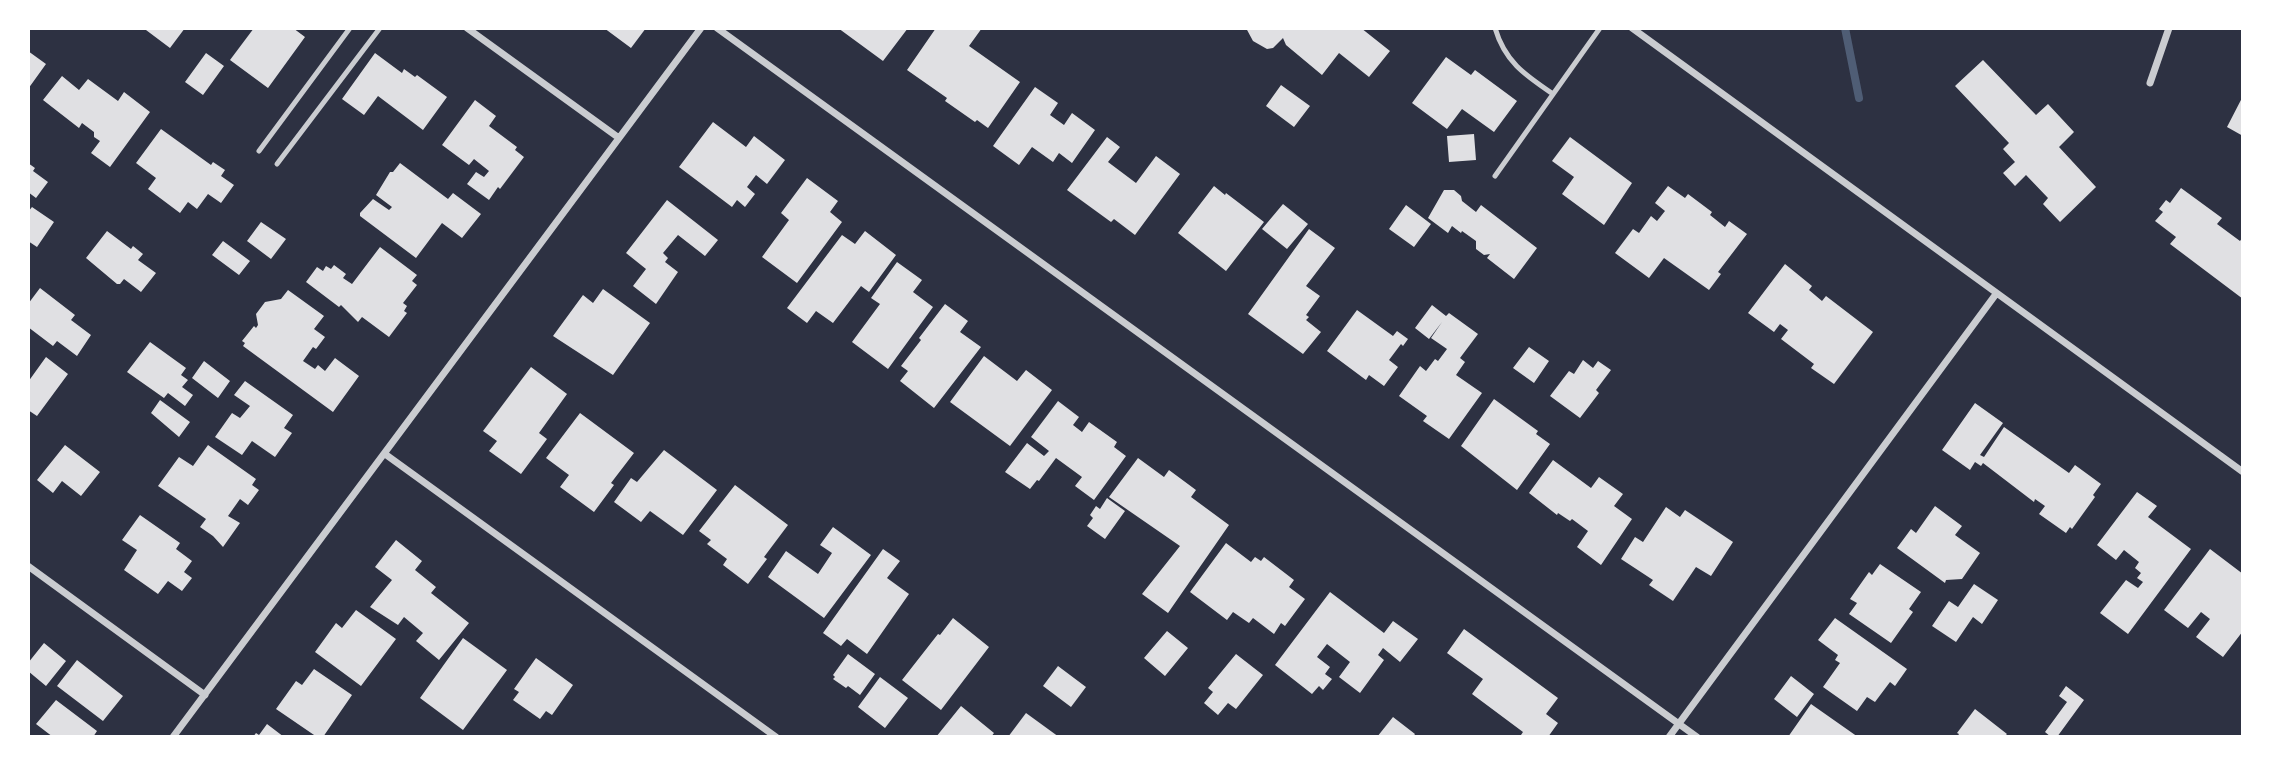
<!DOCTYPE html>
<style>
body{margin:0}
#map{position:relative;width:2271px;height:765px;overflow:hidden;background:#2d3142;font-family:"Fira Sans Condensed",sans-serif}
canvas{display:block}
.frame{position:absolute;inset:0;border:30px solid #fff;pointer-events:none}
</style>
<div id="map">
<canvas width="2271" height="765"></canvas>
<div class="frame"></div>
</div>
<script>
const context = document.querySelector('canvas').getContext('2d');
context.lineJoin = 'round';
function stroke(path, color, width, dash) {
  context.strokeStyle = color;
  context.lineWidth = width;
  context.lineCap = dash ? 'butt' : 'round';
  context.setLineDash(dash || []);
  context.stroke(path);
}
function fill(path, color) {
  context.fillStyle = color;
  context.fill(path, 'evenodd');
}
stroke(new Path2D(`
 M1845,28L1859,98`), '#4f5d75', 8);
fill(new Path2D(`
 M148,28H185L170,48L146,30Z
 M254,28H293L305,37L268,88L230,60Z
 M604,28H646L631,48Z
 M838,28H908L883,61Z
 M936,28H982L969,46L1020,82L988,128L977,120L975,122L945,101L947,98L907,70Z
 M1246,28H1361L1390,51L1369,77L1339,53L1322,75L1286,45L1283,38L1273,48L1267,49L1253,41Z
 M28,51L46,64L28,89Z
 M206,53L224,66L203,95L185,82Z
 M375,53L402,73L404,69L415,77L417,75L447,97L423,130L378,96L364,115L342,99Z
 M1446,57L1471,75L1475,70L1517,101L1494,132L1462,109L1447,129L1412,103Z
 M1983,60L2036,115L2048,104L2074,132L2059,147L2096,187L2060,222L2043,204L2048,198L2026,175L2015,186L2003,173L2015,162L2003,149L2009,143L1955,86Z
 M62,76L79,90L88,79L118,101L124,92L150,112L110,167L91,153L100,141L94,137V132L82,123L79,128L43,100Z
 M1281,85L1310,106L1294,127L1266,106Z
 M1035,87L1058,103L1050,115L1064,125L1072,113L1095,130L1072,163L1059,153L1053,162L1032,147L1019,165L993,146Z
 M2243,96V136L2227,127Z
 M475,100L496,116L489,126L517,147L515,150L524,157L500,189L498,187L489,200L467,184L476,172L484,177L489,171L474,159L469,165L442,145Z
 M713,122L746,147L754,136L785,160L767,184L756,175L747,187L755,194L745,207L737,200L732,207L679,167Z
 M161,129L211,165L213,162L225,170L221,176L234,185L221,203L208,194L197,209L188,202L180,213L148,189L156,178L136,163Z
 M1474,134L1476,160L1449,162L1447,136Z
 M1107,137L1120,147L1108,162L1136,183L1156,156L1180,174L1135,235L1114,219L1111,222L1067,190Z
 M1570,137L1632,183L1604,225L1562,194L1574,177L1552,161Z
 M28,163L35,168L33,171L48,182L36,198L28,192Z
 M400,163L448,199L453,193L481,214L462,238L442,223L416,258L360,216V213L373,199L389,210L392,207L376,195L390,172H393Z
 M807,178L838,201L830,212L842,222L797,283L762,257L789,220L781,213Z
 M1214,186L1225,195L1226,193L1264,222L1226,271L1178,233Z
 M1668,186L1685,198L1688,194L1712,212L1710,215L1725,227L1729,221L1747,234L1718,272L1721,274L1709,290L1664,258L1649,278L1615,253L1633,229L1639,233L1651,216L1657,221L1665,211L1655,203Z
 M2181,188L2222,218L2217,224L2240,241L2243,237V299L2170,244L2176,237L2155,221L2163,212L2159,209L2166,200L2170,203Z
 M1444,190H1454L1461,196L1462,201L1476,212L1481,205L1537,248L1514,279L1487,258L1490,254L1484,255L1476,249V241L1462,231L1461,233L1452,226L1448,233L1428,218Z
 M667,200L718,240L705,256L678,235L663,253L668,258L665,262L678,272L656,304L633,286L646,269L626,253Z
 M1283,204L1308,224L1287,249L1262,229Z
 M1406,205L1431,224L1414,247L1389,229Z
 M32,207L54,222L37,247L28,241V212Z
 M261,222L286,239L271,259L247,241Z
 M1309,229L1335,248L1306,286L1320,296L1306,315L1309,317L1306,320L1321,332L1303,354L1248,314Z
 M107,231L131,249L133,246L143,254L138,260L156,273L141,292L124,279L120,284H117L86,258Z
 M865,231L896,255L869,292L861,286L833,323L816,311L807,323L787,308L842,235L855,244Z
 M223,241L250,261L239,275L212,255Z
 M380,247L417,275L412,281L417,285L403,303L407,306L404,311L407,313L389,337L362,317L358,322L341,305L339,307L306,282L317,267L323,271L326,266L331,269L334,265L346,274L343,278L352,284Z
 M897,262L922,280L913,292L933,307L888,369L852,342L880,304L871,298Z
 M1785,264L1812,286L1809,290L1822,301L1826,296L1873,332L1834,384L1811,368L1814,364L1781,339L1788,330L1780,324L1774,332L1748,313Z
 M40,288L75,315L71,320L91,335L77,356L57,341L53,346L28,327V304Z
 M603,289L650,323L613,375L553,336L583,295L593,303Z
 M288,290L324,316L314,329L325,337L316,349L313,347L303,361L315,369L318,365L325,371L335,358L359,376L333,412L243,346L245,343L242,341L254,326L256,328L258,325L256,314L265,302L281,299Z
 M945,304L968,321L960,332L981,347L934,408L900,381L908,371L901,366L921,340L919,338Z
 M1432,305L1446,316L1449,313L1478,334L1460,358L1465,362L1456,375L1482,393L1449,439L1423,421L1427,416L1399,396L1420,366L1426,371L1435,359L1438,361L1447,349L1431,338L1442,322L1429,339L1415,328Z
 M1357,310L1393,336L1397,331L1408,339L1403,346L1401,344L1389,360L1398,367L1384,386L1369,375L1366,380L1327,351Z
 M150,342L186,368L181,375L188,380L182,387L193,395L185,406L168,393L164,398L127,372Z
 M1529,347L1549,361L1534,383L1513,368Z
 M984,356L1017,381L1026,370L1052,390L1010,446L950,402Z
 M46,357L68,374L37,416L28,410V382Z
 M1583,360L1593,368L1598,361L1611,370L1596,390L1599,393L1580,418L1550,396L1569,371L1574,374Z
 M204,361L230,381L218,398L192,378Z
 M531,367L567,394L539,433L547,439L521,474L489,451L497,441L483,431Z
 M245,381L293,415L284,428L292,433L275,457L252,441L242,455L215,437L232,413L240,418L250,406L234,395Z
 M1494,399L1538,431L1536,434L1550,444L1517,490L1461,446Z
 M160,400L190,422L179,437L151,413Z
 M1058,401L1079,417L1073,425L1082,432L1089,422L1117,442L1114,447L1126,456L1094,500L1075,486L1082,477L1056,458L1039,481L1037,480L1030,489L1005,472L1027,443L1044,456L1049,451L1031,437Z
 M1975,403L2003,423L1980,455L1984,457L2004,427L2069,473L2075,465L2101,484L2093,495L2095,497L2072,529L2070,527L2066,533L2039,514L2045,506L2035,499L2034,502L1983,463L1981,466L1975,462L1970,470L1942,450Z
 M580,413L634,453L611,483L614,485L594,512L560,487L569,475L546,458Z
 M65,445L100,472L81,496L62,481L53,493L37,480Z
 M208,445L256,479L252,485L259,490L248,505L240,499L228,516L240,523L223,547L213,536L200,527L206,519L158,486L179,457L193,466Z
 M664,450L717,490L683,535L650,511L641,522L614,502L631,478L637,482Z
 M1138,458L1164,477L1169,470L1196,490L1191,497L1229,525L1168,613L1142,594L1180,546L1109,497Z
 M1553,460L1591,488L1599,477L1623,494L1614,506L1632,519L1601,565L1577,547L1588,531L1572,519L1570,521L1558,513L1557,515L1529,493Z
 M735,485L788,525L764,557L767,559L748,584L723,565L727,559L707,544L711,540L699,531Z
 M2137,492L2157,506L2148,517L2191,549L2128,634L2100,613L2126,580L2138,588L2143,582L2137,578L2141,573L2135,568L2139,562L2124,550L2116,560L2097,545Z
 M1107,498L1125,511L1105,539L1087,526L1093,518L1090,515L1096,506L1100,509Z
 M1935,506L1962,526L1955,535L1980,553L1962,579L1946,580L1945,583L1897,548L1911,529L1916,533Z
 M1666,507L1680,517L1685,510L1733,542L1711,576L1696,567L1673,601L1649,585L1653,580L1621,559L1635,537L1643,542Z
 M140,515L180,543L176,549L192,561L184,572L192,578L182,591L168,581L158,594L124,570L137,550L122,540Z
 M833,527L871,555L824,618L768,577L786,551L818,574L832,553L820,545Z
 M396,540L422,561L415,570L436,587L431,593L469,623L439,660L416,641L423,633L404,617L398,625L370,607L392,580L375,567Z
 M1226,543L1251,562L1255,557L1261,561L1264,557L1294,580L1289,587L1305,599L1285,626L1281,623L1274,634L1253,618L1249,623L1233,612L1227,620L1190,592Z
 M883,549L900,561L887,578L909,594L867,654L847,639L841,646L823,633Z
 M2210,549L2243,574V631L2223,657L2196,637L2210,619L2201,612L2188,628L2164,610Z
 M1880,564L1921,592L1909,609L1913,612L1891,643L1849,614L1857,603L1850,599L1869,572L1872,575Z
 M1974,584L1998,600L1982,624L1973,617L1956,642L1932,626L1949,601L1958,607Z
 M1330,592L1384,633L1393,621L1418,639L1400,662L1383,648L1378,655L1384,660L1360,693L1339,677L1350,662L1327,644L1317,657L1330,667L1325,674L1332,679L1323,690L1319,686L1312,694L1275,665Z
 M356,610L396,639L361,686L315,652L336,623L342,628Z
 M953,618L989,647L941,710L902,680L938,634L940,635Z
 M1835,618L1907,669L1895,686L1890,682L1875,702L1867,697L1857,711L1823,687L1840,663L1835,660L1838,655L1818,640Z
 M1464,629L1558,698L1546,714L1558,723L1548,737H1524L1521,735L1523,732L1472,694L1483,679L1447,653Z
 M1167,631L1188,648L1165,676L1144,658Z
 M463,638L507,670L463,730L420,698Z
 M44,643L66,661L46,686L28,671V663Z
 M848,654L875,674L860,695L848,686L846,688L833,679L835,677L833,675Z
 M1236,654L1263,675L1236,709L1228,703L1218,715L1204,703L1213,692L1208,688Z
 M536,658L573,685L552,715L546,711L540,719L513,700L519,692L514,689Z
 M77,660L123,696L103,721L57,686Z
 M1058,666L1086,687L1071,707L1043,686Z
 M314,669L352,695L323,737H317L276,709L296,681L302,685Z
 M1791,676L1814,694L1797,717L1774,699Z
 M880,677L908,698L885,728L858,707Z
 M2066,686L2084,700L2057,737H2051L2045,732L2067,702L2059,696Z
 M56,700L97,731L93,737H53L36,724Z
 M1811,704L1858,737H1788Z
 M961,706L994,733L991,737H936Z
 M1975,709L2007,734L2004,737H1957L1959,734L1957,733Z
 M1026,713L1059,737H1008Z
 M1393,717L1415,734L1413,737H1377Z
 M267,724L284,737H253L256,733L259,735Z`), '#e0e0e3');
stroke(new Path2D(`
 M1495,28C1505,62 1525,75 1553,94
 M259,151L350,28
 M277,164L380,28
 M1495,176L1600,28`), '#caccd0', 5);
stroke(new Path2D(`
 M467,28L619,138
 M717,28L1697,737
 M1632,28L2243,472
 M2150,83L2169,28
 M385,454L776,737
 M28,566L205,695
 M173,737L701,28
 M1669,737L1996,294`), '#caccd0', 7);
</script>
